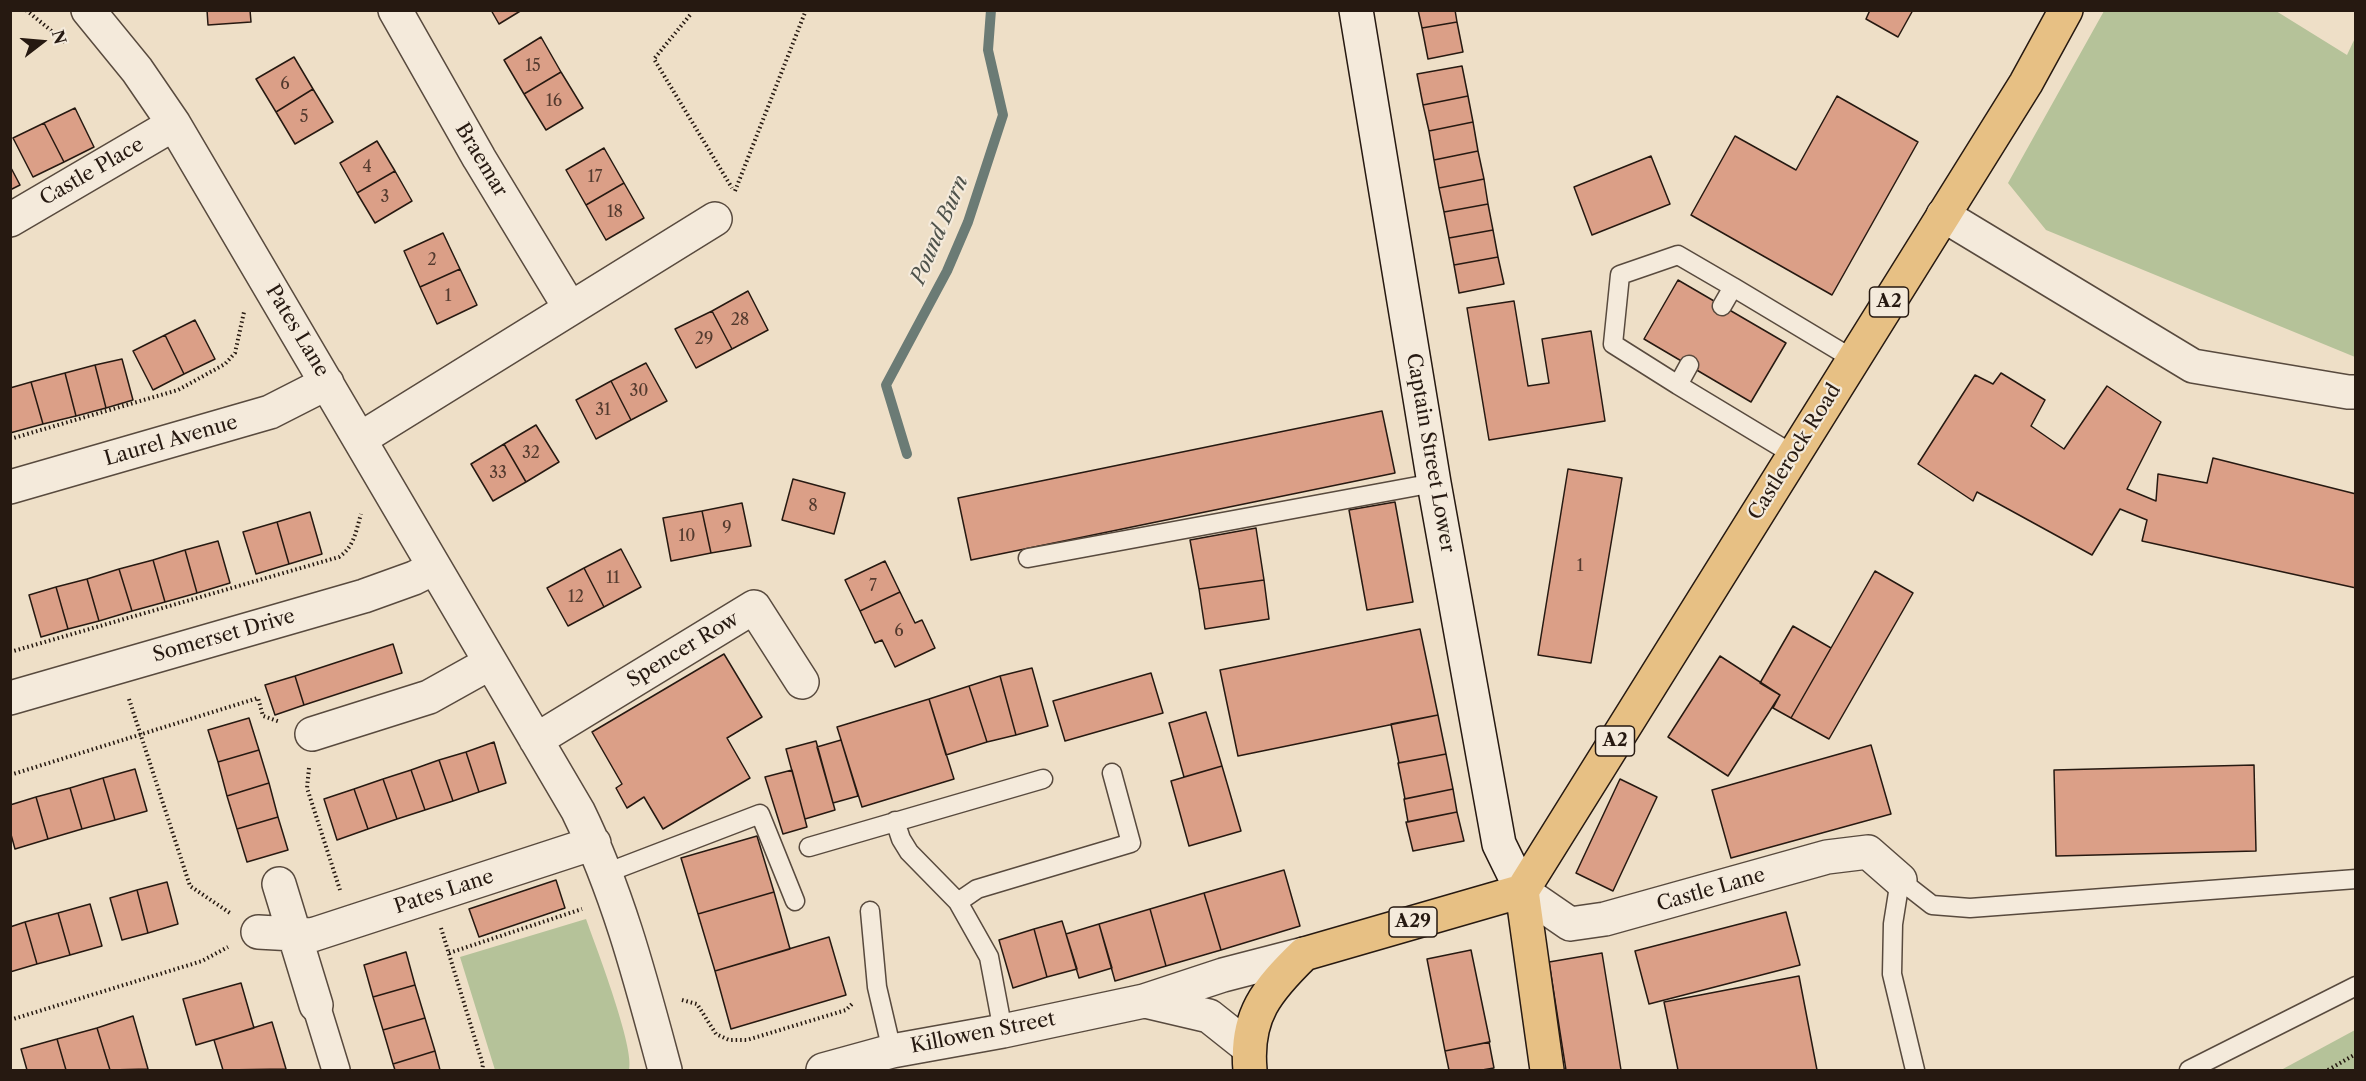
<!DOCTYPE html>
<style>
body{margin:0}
#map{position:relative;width:2366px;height:1081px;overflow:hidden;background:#eedfc7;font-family:"Libre Caslon Text",serif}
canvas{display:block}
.frame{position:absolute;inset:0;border:12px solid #261911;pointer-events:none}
.north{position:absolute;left:12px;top:12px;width:60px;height:60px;-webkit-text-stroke:4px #f4eadb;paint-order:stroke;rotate:74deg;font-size:16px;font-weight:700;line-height:24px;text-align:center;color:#261911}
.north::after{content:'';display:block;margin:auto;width:21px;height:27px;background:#261911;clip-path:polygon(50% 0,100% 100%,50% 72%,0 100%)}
</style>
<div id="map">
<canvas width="2366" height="1081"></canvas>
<div class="frame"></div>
<div class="north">N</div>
</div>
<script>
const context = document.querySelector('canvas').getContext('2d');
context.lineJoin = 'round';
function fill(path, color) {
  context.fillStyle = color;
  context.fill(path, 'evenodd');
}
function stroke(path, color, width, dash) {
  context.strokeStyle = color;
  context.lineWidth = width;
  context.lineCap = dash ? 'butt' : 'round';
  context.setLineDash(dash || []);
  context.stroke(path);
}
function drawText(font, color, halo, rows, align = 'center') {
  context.font = font + ' "Libre Caslon Text",serif';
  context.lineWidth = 4.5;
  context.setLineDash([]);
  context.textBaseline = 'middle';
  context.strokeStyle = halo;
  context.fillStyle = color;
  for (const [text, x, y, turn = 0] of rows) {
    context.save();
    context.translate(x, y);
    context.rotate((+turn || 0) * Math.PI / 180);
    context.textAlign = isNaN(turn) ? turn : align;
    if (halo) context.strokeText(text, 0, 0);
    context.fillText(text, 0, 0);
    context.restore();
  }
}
fill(new Path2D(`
 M2104,11H2276L2347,55L2355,38V357L2046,230L2008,183Z
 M586,919C596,947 635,1048 629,1070H495L460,957Z
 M2355,1030V1070H2281Z`), '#b5c299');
stroke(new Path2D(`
 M907,454L886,385L947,271L968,222L1003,115L988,50L991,10`), '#6b7b75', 10);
const building = new Path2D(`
 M207,10H250L251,22L208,25Z
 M491,10H522L499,24Z
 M1418,10H1455L1457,22L1422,28Z
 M1870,10H1913L1898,37L1866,19Z
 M1457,22L1463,52L1428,59L1422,28Z
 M541,37L561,72L524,94L504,60Z
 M294,57L313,89L276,112L256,79Z
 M1462,66L1468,96L1423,105L1417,74Z
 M561,72L583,108L546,130L524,94Z
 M313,89L333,122L295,144L276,112Z
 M1468,96L1473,122L1429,131L1423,105Z
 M1837,96L1918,142L1832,295L1691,215L1735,136L1796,170Z
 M75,108L94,147L64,162L44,123Z
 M1473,122L1478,151L1434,160L1429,131Z
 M44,123L64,162L33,177L13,138Z
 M377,141L395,171L357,193L340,163Z
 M604,148L624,183L586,205L566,170Z
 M1478,151L1484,179L1439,188L1434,160Z
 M1651,156L1670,204L1592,235L1574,187Z
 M10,166L20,185L10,190Z
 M395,171L412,201L375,223L357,193Z
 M1484,179L1488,204L1444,212L1439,188Z
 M624,183L644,218L606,240L586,205Z
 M1488,204L1493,230L1449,238L1444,212Z
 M1493,230L1498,257L1454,265L1449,238Z
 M443,233L460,269L420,287L404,251Z
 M1498,257L1504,284L1459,293L1454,265Z
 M460,269L477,305L437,324L420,287Z
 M1678,280L1786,343L1751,402L1644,339Z
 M748,291L768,330L732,349L712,311Z
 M1514,301L1528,386L1549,383L1542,339L1591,331L1605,421L1489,440L1467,308Z
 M712,311L732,349L696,368L675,329Z
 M195,320L215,359L184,374L165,335Z
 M165,335L184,374L153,390L133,351Z
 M122,359L133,400L106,408L95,365Z
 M646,363L667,401L631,420L611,381Z
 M95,365L106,408L76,416L65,373Z
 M65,373L76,416L43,424L31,382Z
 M2001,373L2045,400L2031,426L2064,449L2107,386L2161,422L2127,489L2156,501L2158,474L2207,483L2213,458L2356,494V588L2142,541L2147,520L2120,509L2092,555L1977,492L1973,501L1918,464L1975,375L1993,384Z
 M611,381L631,420L596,439L576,400Z
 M31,382L43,424L10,433V388Z
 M1382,411L1395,473L971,560L958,498Z
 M536,425L559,462L526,482L504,444Z
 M504,444L526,482L493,501L471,464Z
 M1568,469L1622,478L1591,663L1538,655Z
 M793,479L845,493L834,534L782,520Z
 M1395,502L1413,602L1367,610L1349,510Z
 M742,503L751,546L711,553L702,511Z
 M702,511L711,553L671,561L663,518Z
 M310,512L322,554L289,564L277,522Z
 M277,522L289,564L256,574L243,532Z
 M1256,528L1264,580L1199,589L1190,540Z
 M218,541L230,583L197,593L185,550Z
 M621,549L641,587L604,607L584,568Z
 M185,550L197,593L165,602L153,560Z
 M153,560L165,602L132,611L119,569Z
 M885,561L900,592L860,611L845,580Z
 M584,568L604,607L568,626L547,588Z
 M119,569L132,611L99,621L87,579Z
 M1875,571L1913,593L1829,739L1791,718Z
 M87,579L99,621L68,629L56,587Z
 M1264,580L1269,619L1205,629L1199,589Z
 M56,587L68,629L41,637L29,595Z
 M900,592L915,623L922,620L935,648L895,667L882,640L875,643L860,611Z
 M1793,626L1831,648L1791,718L1773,708L1780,695L1760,683Z
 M1420,629L1438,715L1238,756L1220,670Z
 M393,644L402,673L304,705L295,676Z
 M724,654L762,717L727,738L750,778L663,829L644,797L627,808L616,788L622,784L592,732Z
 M1720,656L1780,695L1728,776L1668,737Z
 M1032,668L1048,726L1016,735L1000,676Z
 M1151,673L1163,713L1065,741L1053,701Z
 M295,676L304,705L275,715L265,685Z
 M1000,676L1016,735L987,742L969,686Z
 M969,686L987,742L946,755L929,699Z
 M929,699L954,779L862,807L837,727Z
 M1206,712L1222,766L1184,777L1169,723Z
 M1438,715L1446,754L1399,763L1391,724Z
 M249,718L259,750L218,762L208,730Z
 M841,740L858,796L833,803L817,747Z
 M816,741L835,810L805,819L786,749Z
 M494,742L506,783L479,792L466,752Z
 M1871,745L1891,814L1731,858L1712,790Z
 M259,750L269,783L227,796L218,762Z
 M466,752L479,792L453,801L439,760Z
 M1446,754L1453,789L1405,799L1398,763Z
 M439,760L453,801L425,810L411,770Z
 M2254,765L2256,851L2056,856L2054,770Z
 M1222,766L1241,831L1189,846L1171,781Z
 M135,769L147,811L115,820L103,778Z
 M411,770L425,810L397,819L383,779Z
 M792,770L807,827L783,834L765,777Z
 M103,778L115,820L82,829L70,788Z
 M383,779L397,819L368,829L354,789Z
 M1620,779L1657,797L1613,891L1576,873Z
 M269,783L278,817L237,829L227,796Z
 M70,788L82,829L48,839L36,797Z
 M354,789L368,829L337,840L324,799Z
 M1453,789L1457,812L1408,822L1404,799Z
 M36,797L48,839L15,849L10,831V805Z
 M1457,812L1464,841L1413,851L1406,822Z
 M278,817L288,850L247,862L237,829Z
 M757,836L774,892L698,914L681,858Z
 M1284,870L1300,926L1221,950L1204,893Z
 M556,880L565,908L479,937L469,909Z
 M167,882L178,924L148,933L137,890Z
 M137,890L148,933L122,940L110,898Z
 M774,892L790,949L715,971L698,914Z
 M1204,893L1221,950L1166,966L1150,909Z
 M90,904L102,946L70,955L58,913Z
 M1150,909L1166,966L1115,981L1099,924Z
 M1786,912L1800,965L1649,1004L1635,951Z
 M58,913L70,955L37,964L25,922Z
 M1062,921L1077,969L1047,977L1034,929Z
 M25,922L37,964L10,972V927Z
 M1099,924L1112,968L1079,978L1066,934Z
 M1034,929L1047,977L1013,988L999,940Z
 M829,937L846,995L731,1029L715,971Z
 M1471,950L1490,1042L1445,1051L1427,959Z
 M406,952L415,985L373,997L364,965Z
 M1602,953L1621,1070H1566L1549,962Z
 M1799,976L1817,1070H1678L1664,1002Z
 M241,983L254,1028L196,1045L183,999Z
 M415,985L425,1018L383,1030L373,997Z
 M133,1016L148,1069L110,1070L97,1028Z
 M425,1018L435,1051L393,1064L383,1030Z
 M272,1022L286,1069L223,1070L214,1040Z
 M97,1028L110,1070H66L57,1039Z
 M57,1039L66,1070H27L21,1049Z
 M1489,1042L1494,1068L1482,1070H1449L1445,1051Z
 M435,1051L440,1070H395L393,1064Z`);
fill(building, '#db9f87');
stroke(building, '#261911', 1.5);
const service = new Path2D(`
 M1722,306L1733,287L1853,359
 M1689,365L1678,385L1794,455
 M1678,385L1613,344L1620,275L1678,255L1733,287
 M1028,558L1434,483
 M895,821L901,839L909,852L958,902
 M809,847L1043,779
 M606,873L760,814L795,901
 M870,911L877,987L892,1051
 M1003,1031L989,957L958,902L977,889L1131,843L1112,773
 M1915,1070L1892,974L1893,924L1900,880L1932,905L1970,908L2356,879
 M2189,1070L2356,986`);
const pedestrian = new Path2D(`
 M316,1005L336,1070`);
const minor = new Path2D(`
 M88,10L137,70L174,124L578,811C619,895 641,981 665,1070
 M395,10L479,158L570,308
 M1943,215L2193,366L2348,392H2356
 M10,220L174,124
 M360,439L715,219
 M10,487L270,412L327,383
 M10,698L364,596L414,578L434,568
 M312,734L429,697L490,663
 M536,740L754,607L802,682
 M279,884L316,1005
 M1522,891L1570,924L1605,919L1827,857L1868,852L1900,880
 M258,932L312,935L594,843
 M1145,1001L1209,1016L1248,1047
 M823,1070L892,1051L1003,1031L1144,1001L1223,975L1304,954`);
const secondary = new Path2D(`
 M1356,10L1434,483L1499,844L1522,891`);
const primary = new Path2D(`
 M1522,891L2026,83L2066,10
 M1522,891L1547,1070
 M1250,1070C1245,1016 1267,990 1304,954L1522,891`);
stroke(service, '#584a3e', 21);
stroke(pedestrian, '#584a3e', 30);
stroke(minor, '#584a3e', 36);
stroke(secondary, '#261911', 36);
stroke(primary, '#261911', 36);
stroke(new Path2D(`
 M26,10L65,42
 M690,15L654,59L732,188
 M735,191L806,10
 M10,439L178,390L225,364L235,353L244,312
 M10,652L339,557C354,547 356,531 361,514
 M129,699L190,886L230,913
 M309,768L307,788L340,890
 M10,775L258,698L263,716L280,722
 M441,928L483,1065L482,1070
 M449,953L582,909
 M682,1000L697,1004L716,1034L729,1040H747L846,1010L853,1003
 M10,1020L202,961L228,947
 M2328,1070L2356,1054`), '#261911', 4, [1.5, 3]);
stroke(service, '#f4eadb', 18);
stroke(pedestrian, '#f4eadb', 27);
stroke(minor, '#f4eadb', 33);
stroke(secondary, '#f4eadb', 33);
stroke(primary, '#e7c084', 33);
drawText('16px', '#533a2e', null, [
 ["15",533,66],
 ["6",285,84],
 ["16",554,101],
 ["5",304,117],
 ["4",367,167],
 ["17",595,177],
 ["3",385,197],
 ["18",615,212],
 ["2",432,260],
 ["1",448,296],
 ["28",740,320],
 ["29",704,339],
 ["30",639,391],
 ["31",603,410],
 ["32",531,453],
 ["33",498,473],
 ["8",813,506],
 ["9",727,528],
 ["10",687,536],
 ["1",1580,566],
 ["11",613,578],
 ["7",873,586],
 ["12",576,597],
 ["6",899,631]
]);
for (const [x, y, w] of [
 [1889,302,39],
 [1615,741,39],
 [1413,922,48]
]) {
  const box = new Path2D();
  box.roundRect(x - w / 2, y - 15, w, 30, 4.5);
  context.fillStyle = '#f4eadb';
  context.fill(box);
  stroke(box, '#261911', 1.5);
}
drawText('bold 18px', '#261911', null, [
 ["A2",1889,302],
 ["A2",1615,741],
 ["A29",1413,922]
]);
drawText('20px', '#261911', '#f4eadb', [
 ["Braemar",481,160,59],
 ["Castle Place",92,172,-30],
 ["Pates Lane",297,331,59],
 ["Laurel Avenue",171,441,-16],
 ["Castlerock Road",1795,452,-58],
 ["Captain Street Lower",1430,453,80],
 ["Somerset Drive",224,636,-16],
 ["Spencer Row",683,650,-31],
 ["Castle Lane",1711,890,-16],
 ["Pates Lane",444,892,-18],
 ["Killowen Street",983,1033,-11]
]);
drawText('italic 21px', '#4e524b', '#f4eadb', [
 ["Pound Burn",940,230,-67]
]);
</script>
